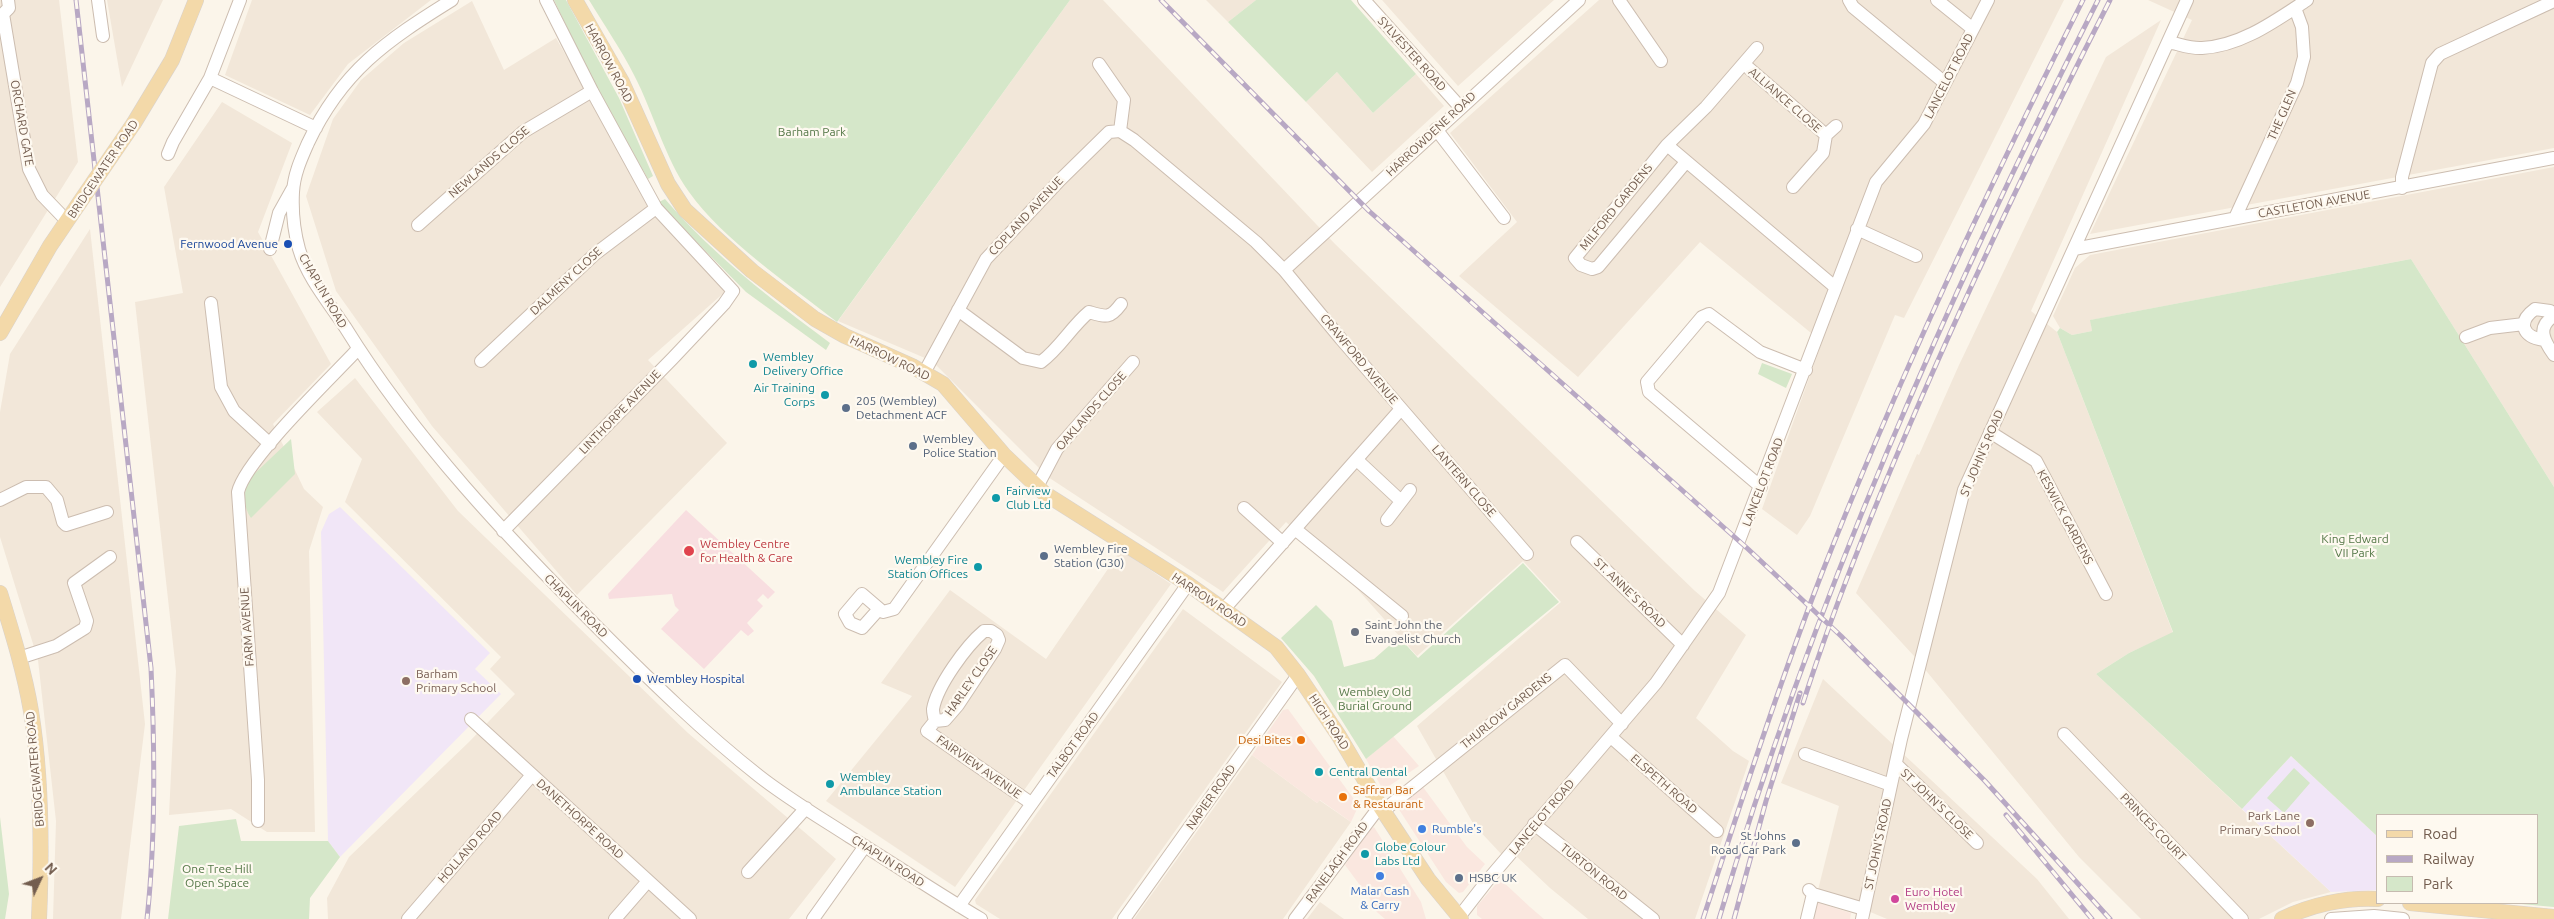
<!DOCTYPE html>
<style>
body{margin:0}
#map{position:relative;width:2554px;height:919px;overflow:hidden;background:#fbf5ea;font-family:Ubuntu,sans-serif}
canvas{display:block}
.legend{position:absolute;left:2376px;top:814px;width:162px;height:90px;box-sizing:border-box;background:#fef9f0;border:1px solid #c6bbb0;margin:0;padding:6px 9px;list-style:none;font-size:15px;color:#735d4f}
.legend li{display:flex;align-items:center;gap:10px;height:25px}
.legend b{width:25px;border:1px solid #c6bbb0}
.north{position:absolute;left:15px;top:854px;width:50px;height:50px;-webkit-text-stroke:4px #fef9f0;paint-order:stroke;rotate:47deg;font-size:14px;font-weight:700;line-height:20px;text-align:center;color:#735d4f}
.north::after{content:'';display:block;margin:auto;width:18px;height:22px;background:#735d4f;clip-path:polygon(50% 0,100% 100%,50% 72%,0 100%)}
</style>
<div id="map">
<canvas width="2554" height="919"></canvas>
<ul class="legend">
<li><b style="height:6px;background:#f3d9a9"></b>Road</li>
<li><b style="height:6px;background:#b8a8c4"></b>Railway</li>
<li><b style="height:14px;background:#d5e7c9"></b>Park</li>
</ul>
<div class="north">N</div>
</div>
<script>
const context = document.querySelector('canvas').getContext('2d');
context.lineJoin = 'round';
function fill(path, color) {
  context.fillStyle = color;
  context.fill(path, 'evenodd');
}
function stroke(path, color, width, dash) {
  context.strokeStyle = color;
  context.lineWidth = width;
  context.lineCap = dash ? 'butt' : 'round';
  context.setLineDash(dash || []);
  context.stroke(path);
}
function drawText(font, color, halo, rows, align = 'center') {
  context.font = font + ' Ubuntu,sans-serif';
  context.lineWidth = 4.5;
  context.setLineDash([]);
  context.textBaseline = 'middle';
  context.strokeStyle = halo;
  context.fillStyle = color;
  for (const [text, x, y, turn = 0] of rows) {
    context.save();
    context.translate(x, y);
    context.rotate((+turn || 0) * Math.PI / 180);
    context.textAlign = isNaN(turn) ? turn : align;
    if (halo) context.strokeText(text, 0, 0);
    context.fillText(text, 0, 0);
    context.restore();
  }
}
fill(new Path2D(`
 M0,0H59L78,162L0,287Z
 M107,0H163L122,87Z
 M252,0H431L348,64L310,115L225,75Z
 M1070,0H1103L1335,244L1695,591L1746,635L1696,718L1733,751L1749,761L1695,919H1588L1550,888L1514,854L1504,857L1474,825L1417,726L1561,602L1523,561L1417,656L1351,582L1286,522L1223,592L1048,477L932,361L838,321Z
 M1206,0H1256L1228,22Z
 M1382,0H1554L1458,86Z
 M1599,0H2064L1904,318L1895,315L1810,516L1797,535L1762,509L1822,342L1700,242L1578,377L1459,276L1517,222L1450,133Z
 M2148,0H2554V148L2090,234L2192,20Z
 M472,1L504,70L556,38L659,219L727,290L648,360L727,443L577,595L432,426L336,291L306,196L333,119L361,80L404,43Z
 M2161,20L2031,311L2057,332L2173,633L2129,653L2096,674L2331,892L2293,902L2259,919H2141L2079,857L1914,656L1856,593L1917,454L1919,455L1959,365L2106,57Z
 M1337,72L1373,113L1416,74L1444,106L1372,172L1306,102Z
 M222,102L292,143L258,232L331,364L273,424L304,489L323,507L309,551L315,832H267L231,809L169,815L176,671L135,302L183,293L164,187Z
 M2554,167V487L2411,259L2091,320L2092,331L2072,335L2060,328L2053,316L2075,268L2090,255Z
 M90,229L145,724L121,919H53L56,821L38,660L0,537V412L10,354Z
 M355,378L458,511L688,733L836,859L789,919H328L327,898L349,857L469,742L515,694L490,669L501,657L345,502L362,459L317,412Z
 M1121,550L1171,584L955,887L826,801L912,696L881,683L950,590L1046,659Z
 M1183,609L1282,682L1112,919H1000L976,904L975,900Z
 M1823,679L2037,879L2069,919H1887L1818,890L1839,806L1781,783Z
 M1252,755L1317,803L1319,800L1351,822L1283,919H1134Z
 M1320,902L1344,919H1307Z`), '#f2e7d9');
fill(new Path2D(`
 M1288,709L1356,802L1357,809L1351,822L1320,800L1317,803L1252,755L1283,710Z
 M1393,736L1419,766L1383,790L1366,759Z
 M1423,787L1467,847L1485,864L1463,892L1459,893L1446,882L1398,808Z
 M1374,827L1421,902L1426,919H1385L1371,907L1373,903L1345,865L1368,831Z
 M1500,879L1530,907L1544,919H1482L1477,915V906Z
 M1816,902L1851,913L1850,919H1812Z`), '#fae7df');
fill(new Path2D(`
 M340,507L490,653L475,669L501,694L340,857L328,841L321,532L329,514Z
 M2291,756L2378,837V890L2331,892L2242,809Z`), '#f1e6f7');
fill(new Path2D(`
 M686,510L775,592L768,599L763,594L757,600L763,606L747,623L754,631L748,636L741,630L704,669L661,629L679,610L675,606L672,594L609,599L608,594Z`), '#f8dee0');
fill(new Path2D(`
 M554,0H566L619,98L653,176L648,179L593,82Z
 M589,0H1070L837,322C790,285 722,239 689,192C664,157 654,113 634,75C621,49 604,25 589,0Z
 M1256,0H1351L1416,74L1373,113L1337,72L1306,102L1228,22Z
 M665,199C714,256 770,298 830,343L826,350L746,292L670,215L659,202Z
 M2411,259L2554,487V907L2510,903H2538V815H2378V837L2291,756L2242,809L2096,674L2129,653L2173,632L2057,332L2060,328L2072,335L2092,331L2090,320Z
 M1762,363L1792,374L1786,388L1758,374Z
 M291,439L295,474L251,518C243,508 243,489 250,478Z
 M1523,563L1559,602L1366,759L1314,676L1281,638L1316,605L1332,621L1344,667L1374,659L1399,637L1418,658Z
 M2294,768L2310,783L2284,813L2267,798Z
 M0,817L9,894L5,919H0Z
 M236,819L241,841H328L340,857L310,898L309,919H168L179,826Z`), '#d5e7c9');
const minor = new Path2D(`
 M98,0L103,36
 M452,0C386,41 342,71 308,143C301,159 294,174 293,192C292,211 294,231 299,249C307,277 329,303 345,327C415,440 508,538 602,632C652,682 703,732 759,776C787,798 819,817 850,837C894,864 937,893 981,919
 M1364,0L1460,107
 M1619,0L1661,61
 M1849,0L1853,7L1945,83
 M1937,0L1973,29
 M3,14L29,169L42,195L67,221
 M3,14L9,8L8,0
 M2168,42C2179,44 2191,49 2202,48C2241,46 2275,21 2307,0
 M1099,64L1124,100L1120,131
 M1744,64L1826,135
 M210,78L316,128
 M1436,129L1504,218
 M1120,131L1134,140L1256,242L1284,270L1341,339L1527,554
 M1667,145L1835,287
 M168,154L173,142L210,78L240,0
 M1686,162L1598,267L1592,269L1581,265L1575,258L1667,145L1706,107L1757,48
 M1793,187L1823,153L1826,135L1836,126
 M2402,188V177L2432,63L2440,54L2554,1
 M2235,218L2297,83L2304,57L2302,27L2295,8
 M418,225L523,132L592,91
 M1857,229L1916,256
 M270,249L279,213L293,188
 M2074,249L2554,158
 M1284,270L1579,0
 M211,303L221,387L234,411L270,444
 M958,310L1023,358L1041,362C1060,348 1071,327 1089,312C1106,317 1110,319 1121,304
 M2554,316C2536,327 2544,341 2554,355
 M2466,337L2490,328L2524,324
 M2544,340C2522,337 2517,322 2535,309L2550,311L2554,316
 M481,361L595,254L656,208
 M924,373L986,259L1060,180L1109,132L1120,131
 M1990,432L2036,461L2106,594
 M1357,460L1401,501
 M1037,487L1057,449L1133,362
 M1761,487L1649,392L1647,382L1702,317L1709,314L1760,352L1806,370
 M0,500L26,487H46L57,500L63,522L66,525L107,512
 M1244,508L1283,543
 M1387,520L1410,490
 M1295,529L1402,616
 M503,531L673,358L724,304L733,291L656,208L592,91L546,0
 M1577,542L1683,645
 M879,609L862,628L850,623L845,614L862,594L883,612L894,609L1004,455
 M1224,609L1401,409
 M19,658L56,646L85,628L87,621L74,583L110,557
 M471,719L690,919
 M935,721C934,717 933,713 933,709C937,686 966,646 984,631H991L997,635L999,640L995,649L958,705L945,720L935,721L927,731L1031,803
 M2064,734L2242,919
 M1611,737L1717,831
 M1805,754L1891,785
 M1897,765L1977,843
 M1383,811L1565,665L1622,724
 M258,821V780L238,492C245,460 332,377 358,349
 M1534,824L1653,919
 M748,872L806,808
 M1809,890L1813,894L1864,909
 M959,906L1188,584
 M1459,917L1487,881L1656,683L1719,593L1876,182L1924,124L1988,0
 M408,919L532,775
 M615,919L648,881
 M813,919L865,846
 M1124,919L1298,675
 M1295,919L1380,806
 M1807,919L1813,894
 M1862,919L1901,739L1964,490L2187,0
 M2331,919L2374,916L2403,919`);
const major = new Path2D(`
 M575,0L622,82L668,184L685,210L752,271L815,319L845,336L912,366L943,384L1004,455L1044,493L1188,584L1276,647L1298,675L1339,736L1380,806L1428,879L1461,919
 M134,123L172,60L196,0
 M0,333L50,246L71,215
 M0,593C12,632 24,670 31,711C42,779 42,850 39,919
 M2410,903L2554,917
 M2282,919C2310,905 2346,897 2378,899`);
stroke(minor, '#ccbdb0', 14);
stroke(major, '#d8d2ce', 16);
stroke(minor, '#fff', 12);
stroke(major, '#f3d9a9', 15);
const rail = new Path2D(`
 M76,0L151,668C155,752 156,835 147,919
 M1161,0L1369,211L1748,549L1841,636L1985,781L2110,919
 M1803,703C1839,591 1884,483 1931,376C1987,249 2047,124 2110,0
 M2006,815L2092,919
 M1703,919C1740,805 1777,690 1820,578C1897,381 1988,189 2083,0
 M1719,919C1813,600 1948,296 2098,0
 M1734,919L1766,801L1800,693`);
stroke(rail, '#b8a8c4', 5);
stroke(rail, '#fef9f0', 3, [9]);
const majorBridge = new Path2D(`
 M71,215L134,123`);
stroke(majorBridge, '#d8d2ce', 16, []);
stroke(majorBridge, '#f3d9a9', 15);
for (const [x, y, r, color] of [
 [288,244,5,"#1a4fb4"],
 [753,364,5,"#0f9aa8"],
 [825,395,5,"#0f9aa8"],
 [846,408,5,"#5c6f8a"],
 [913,446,5,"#5c6f8a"],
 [996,498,5,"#0f9aa8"],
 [689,551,6,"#e0444e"],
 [1044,556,5,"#5c6f8a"],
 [978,567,5,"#0f9aa8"],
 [1355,632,5,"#6b7280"],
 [637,679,5,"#1a4fb4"],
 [406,681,5,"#8d6e63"],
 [1301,740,5,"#e8710a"],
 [1319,772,5,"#0f9aa8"],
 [830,784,5,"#0f9aa8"],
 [1343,797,5,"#e8710a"],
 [2310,823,5,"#8d6e63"],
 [1422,829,5,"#3f7fe0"],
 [1796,843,5,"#5c6f8a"],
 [1365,854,5,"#0f9aa8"],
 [1380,876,5,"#3f7fe0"],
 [1459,878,5,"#5c6f8a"],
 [1895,899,5,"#d1479c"]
]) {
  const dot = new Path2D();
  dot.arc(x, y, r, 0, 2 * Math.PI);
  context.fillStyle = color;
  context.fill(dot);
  stroke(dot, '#fef9f0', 2);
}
drawText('12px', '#735d4f', '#fef9f0', [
 ["SYLVESTER ROAD",1412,54,48],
 ["HARROW ROAD",609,63,62],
 ["LANCELOT ROAD",1949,76,-63],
 ["ALLIANCE CLOSE",1785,100,41],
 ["THE GLEN",2282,115,-66],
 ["ORCHARD GATE",22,123,80],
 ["HARROWDENE ROAD",1431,134,-43],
 ["NEWLANDS CLOSE",489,162,-41],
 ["BRIDGEWATER ROAD",103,169,-56],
 ["CASTLETON AVENUE",2314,204,-10],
 ["MILFORD GARDENS",1616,207,-51],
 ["COPLAND AVENUE",1026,216,-47],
 ["DALMENY CLOSE",566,281,-43],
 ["CHAPLIN ROAD",323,291,60],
 ["HARROW ROAD",890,358,26],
 ["CRAWFORD AVENUE",1359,359,50],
 ["OAKLANDS CLOSE",1091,411,-49],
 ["LINTHORPE AVENUE",620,412,-46],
 ["ST JOHN'S ROAD",1982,453,-67],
 ["LANTERN CLOSE",1464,481,49],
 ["LANCELOT ROAD",1763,482,-69],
 ["KESWICK GARDENS",2065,517,62],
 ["ST. ANNE'S ROAD",1630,593,44],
 ["HARROW ROAD",1209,600,34],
 ["CHAPLIN ROAD",576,606,45],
 ["FARM AVENUE",247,627,-94],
 ["HARLEY CLOSE",971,681,-55],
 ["THURLOW GARDENS",1506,711,-39],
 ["HIGH ROAD",1329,722,57],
 ["TALBOT ROAD",1073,745,-54],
 ["FAIRVIEW AVENUE",979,767,35],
 ["BRIDGEWATER ROAD",35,769,-95],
 ["ELSPETH ROAD",1664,784,41],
 ["NAPIER ROAD",1211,797,-55],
 ["ST JOHN'S CLOSE",1937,804,44],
 ["LANCELOT ROAD",1542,817,-50],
 ["DANETHORPE ROAD",580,819,42],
 ["PRINCES COURT",2153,827,46],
 ["ST JOHN'S ROAD",1878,844,-78],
 ["HOLLAND ROAD",470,847,-49],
 ["CHAPLIN ROAD",888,861,33],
 ["RANELAGH ROAD",1337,862,-54],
 ["TURTON ROAD",1594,872,39]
]);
drawText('12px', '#557848', '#fef9f0', [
 ["Barham Park",812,132],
 ["King Edward",2355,539],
 ["VII Park",2355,553],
 ["Wembley Old",1375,692],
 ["Burial Ground",1375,706],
 ["One Tree Hill",217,869],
 ["Open Space",217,883]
]);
drawText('12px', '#164399', '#fef9f0', [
 ["Fernwood Avenue",278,244],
 ["Wembley Hospital",647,679,"left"]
], 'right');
drawText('12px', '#0d838f', '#fef9f0', [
 ["Wembley",763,357],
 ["Delivery Office",763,371],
 ["Air Training",815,388,"right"],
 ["Corps",815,402,"right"],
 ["Fairview",1006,491],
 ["Club Ltd",1006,505],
 ["Wembley Fire",968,560,"right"],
 ["Station Offices",968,574,"right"],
 ["Central Dental",1329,772],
 ["Wembley",840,777],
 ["Ambulance Station",840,791],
 ["Globe Colour",1375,847],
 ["Labs Ltd",1375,861]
], 'left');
drawText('12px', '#4e5e75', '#fef9f0', [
 ["205 (Wembley)",856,401],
 ["Detachment ACF",856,415],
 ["Wembley",923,439],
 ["Police Station",923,453],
 ["Wembley Fire",1054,549],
 ["Station (G30)",1054,563],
 ["St Johns",1786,836,"right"],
 ["Road Car Park",1786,850,"right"],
 ["HSBC UK",1469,878]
], 'left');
drawText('12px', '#be3a42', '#fef9f0', [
 ["Wembley Centre",700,544],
 ["for Health & Care",700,558]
], 'left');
drawText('12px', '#5b616d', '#fef9f0', [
 ["Saint John the",1365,625],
 ["Evangelist Church",1365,639]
], 'left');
drawText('12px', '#785e54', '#fef9f0', [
 ["Barham",416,674],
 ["Primary School",416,688],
 ["Park Lane",2300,816,"right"],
 ["Primary School",2300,830,"right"]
], 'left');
drawText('12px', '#c56008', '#fef9f0', [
 ["Desi Bites",1291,740],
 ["Saffran Bar",1353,790,"left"],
 ["& Restaurant",1353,804,"left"]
], 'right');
drawText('12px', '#366cbe', '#fef9f0', [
 ["Rumble's",1432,829],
 ["Malar Cash",1380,891,"center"],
 ["& Carry",1380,905,"center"]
], 'left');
drawText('12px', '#b23c85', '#fef9f0', [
 ["Euro Hotel",1905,892],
 ["Wembley",1905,906]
], 'left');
</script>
